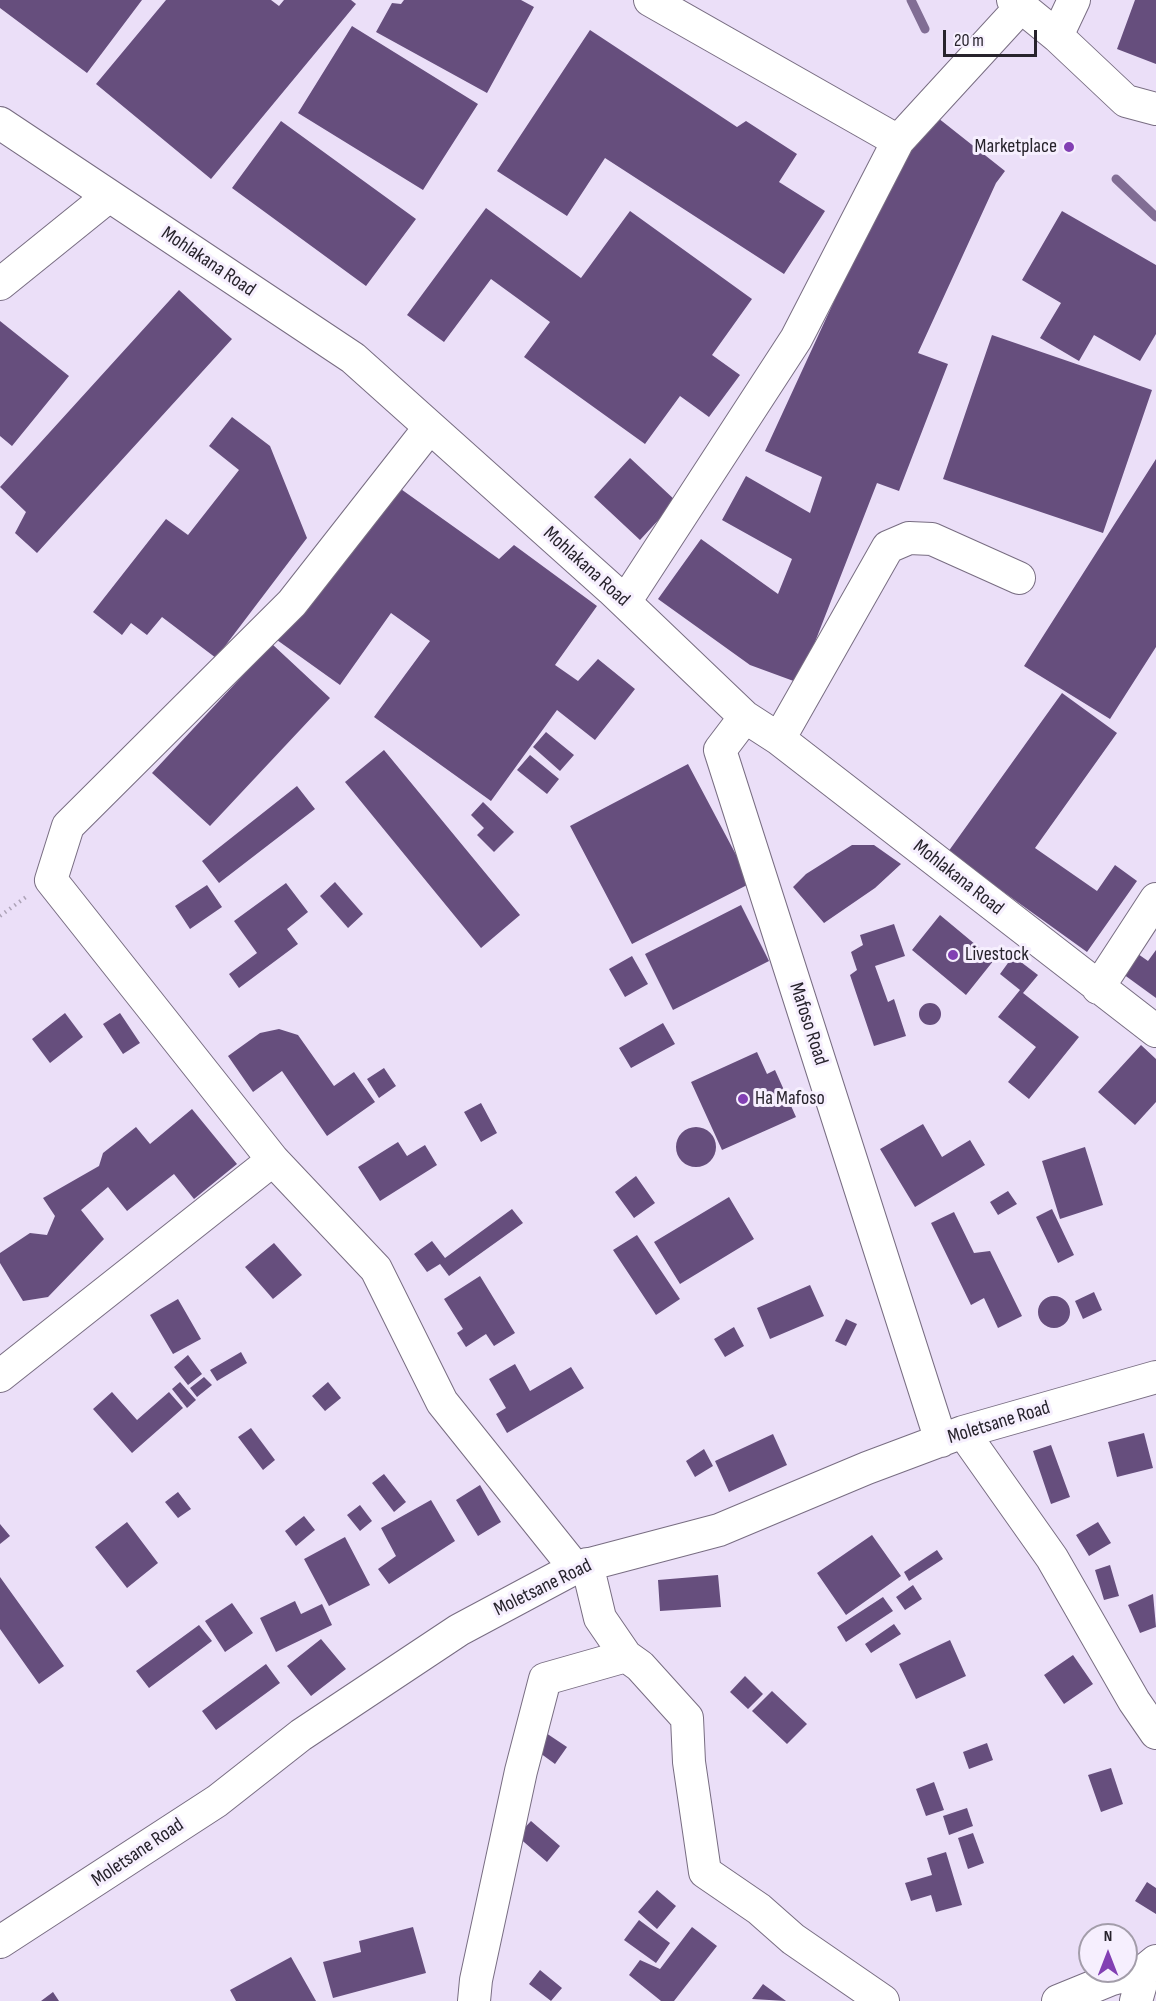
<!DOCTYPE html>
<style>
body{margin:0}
#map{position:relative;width:1156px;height:2001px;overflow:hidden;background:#ebdff8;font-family:"Sofia Sans Condensed",sans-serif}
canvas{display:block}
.north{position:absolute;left:1078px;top:1923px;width:60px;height:60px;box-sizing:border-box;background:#f6effe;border:2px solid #a39daa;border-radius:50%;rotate:0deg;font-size:16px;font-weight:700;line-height:24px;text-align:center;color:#27232c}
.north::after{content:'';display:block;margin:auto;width:21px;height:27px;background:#823fb3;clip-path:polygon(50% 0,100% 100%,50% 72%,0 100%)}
.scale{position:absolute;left:943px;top:30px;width:94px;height:27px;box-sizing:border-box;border:3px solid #27232c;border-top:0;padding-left:8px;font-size:18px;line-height:21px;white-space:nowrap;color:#27232c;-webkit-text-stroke:4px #f6effe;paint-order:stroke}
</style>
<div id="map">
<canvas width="1156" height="2001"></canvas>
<div class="north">N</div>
<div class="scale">20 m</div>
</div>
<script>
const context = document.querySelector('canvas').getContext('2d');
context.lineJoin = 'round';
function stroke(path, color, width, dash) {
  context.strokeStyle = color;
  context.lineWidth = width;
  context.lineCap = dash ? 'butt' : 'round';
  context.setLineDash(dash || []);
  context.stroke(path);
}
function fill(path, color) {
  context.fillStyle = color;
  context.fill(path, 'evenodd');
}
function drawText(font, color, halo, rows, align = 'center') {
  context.font = font + ' "Sofia Sans Condensed",sans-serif';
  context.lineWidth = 6;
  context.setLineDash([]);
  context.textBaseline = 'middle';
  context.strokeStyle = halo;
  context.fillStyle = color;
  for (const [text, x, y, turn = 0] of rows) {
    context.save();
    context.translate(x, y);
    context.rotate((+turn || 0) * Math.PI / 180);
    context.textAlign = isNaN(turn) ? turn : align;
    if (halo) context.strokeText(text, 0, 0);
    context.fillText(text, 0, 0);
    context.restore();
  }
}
stroke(new Path2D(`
 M911,0L925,29
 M1116,179L1156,217`), '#816d94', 9);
fill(new Path2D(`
 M0,0H142L87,73L0,8Z
 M166,0H271L279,6L284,0H351L356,4L211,179L96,84Z
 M404,0H521L534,7L487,93L376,32L392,3L401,4Z
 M1135,0H1156V64L1117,49Z
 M352,26L478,104L423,190L298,113Z
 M590,30L737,127L746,121L797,154L779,182L825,211L784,274L605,158L567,216L497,171Z
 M933,114L1005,171L996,183L918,353L948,364L899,491L877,483L799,683L750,665L658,599L701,539L778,594L792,559L722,520L746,476L810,513L822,477L765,451L907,143Z
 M281,121L416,219L366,286L232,188Z
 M486,208L581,278L630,211L752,299L712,355L740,375L709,417L680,396L645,444L524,357L550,322L491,279L444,342L407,315Z
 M1062,211L1156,265V334L1140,361L1094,335L1079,361L1040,338L1061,303L1022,280Z
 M179,290L232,339L37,553L15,533L26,512L0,487Z
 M0,321L69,376L12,446L0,436Z
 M992,335L1152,390L1103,533L943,479Z
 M232,417L270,446L307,538L216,658L162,617L147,635L131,623L122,635L93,612L166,519L188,535L239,470L209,446Z
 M630,458L676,501L640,540L594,497Z
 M1156,459V647L1110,719L1024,666Z
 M391,482L499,559L514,545L597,606L555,665L578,681L598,659L635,689L595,740L557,710L491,801L374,717L430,641L391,613L340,685L277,640Z
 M272,644L330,698L210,826L152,773Z
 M1062,693L1117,733L1035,848L1097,891L1115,865L1137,881L1087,952L948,852Z
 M546,732L574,755L560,771L533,747Z
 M384,750L520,915L481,948L345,782Z
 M530,755L559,779L547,794L517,770Z
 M688,764L751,883L632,944L570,826Z
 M297,786L315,809L219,883L202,861Z
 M483,802L514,832L494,852L477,835L484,828L471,815Z
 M852,845H874L901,864L875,888L824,923L793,887L806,874Z
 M335,882L363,914L348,928L320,896Z
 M286,883L308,912L287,929L298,944L239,988L229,974L257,953L234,921Z
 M207,885L222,907L190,929L175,906Z
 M741,905L769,961L673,1010L645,954Z
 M940,915L994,960L966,995L912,950Z
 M894,924L905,956L875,966L888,1002L894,999L906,1036L874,1046L850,975L857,970L851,952L863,945L860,935Z
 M1156,950V998L1123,974L1138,954L1148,961Z
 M632,956L648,984L625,997L609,969Z
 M1013,956L1038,975L1023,993L1079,1037L1029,1099L1008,1082L1036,1047L998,1017L1020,990L1000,974Z
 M919 1014a11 11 0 1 1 22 0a11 11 0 1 1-22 0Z
 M65,1013L83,1037L50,1063L32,1039Z
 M120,1013L140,1043L123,1054L103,1024Z
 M663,1023L675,1044L631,1068L619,1048Z
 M279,1029L298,1035L334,1086L354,1072L375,1102L327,1136L282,1071L253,1092L228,1056L260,1033Z
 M1141,1045L1156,1059V1102L1135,1125L1098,1092Z
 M757,1052L767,1074L775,1070L796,1117L722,1150L691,1082Z
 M384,1068L396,1086L379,1098L367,1079Z
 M481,1103L497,1133L481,1142L464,1112Z
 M192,1109L237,1164L194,1199L174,1174L127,1211L108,1187L81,1210L104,1239L48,1297L23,1301L0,1263V1253L30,1233L47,1235L55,1216L43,1198L99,1166L103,1153L136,1127L150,1144Z
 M923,1124L942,1157L970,1140L985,1165L915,1207L880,1149Z
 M676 1147a20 20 0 1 1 40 0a20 20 0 1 1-40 0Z
 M398,1142L407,1156L425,1145L437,1165L380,1201L358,1167Z
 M1085,1147L1103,1205L1060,1219L1042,1161Z
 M636,1176L655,1203L634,1218L615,1192Z
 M1008,1191L1017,1204L998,1215L990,1202Z
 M729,1197L754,1239L680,1284L654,1242Z
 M512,1209L523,1223L449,1276L440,1264L427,1272L414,1254L432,1241L445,1258Z
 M1052,1209L1074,1255L1058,1263L1036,1217Z
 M954,1212L974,1253L990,1251L1022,1316L998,1328L984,1298L971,1305L931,1223Z
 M637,1235L680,1299L656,1315L613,1250Z
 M274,1243L302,1275L273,1299L245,1267Z
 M480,1276L515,1333L494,1346L486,1334L466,1347L457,1333L463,1329L444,1299Z
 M810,1285L824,1316L770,1339L757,1308Z
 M1094,1292L1102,1310L1083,1319L1075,1301Z
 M1038 1312a16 16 0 1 1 32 0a16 16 0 1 1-32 0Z
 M178,1299L201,1339L173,1354L150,1315Z
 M846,1319L857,1324L846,1346L835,1341Z
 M734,1327L744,1346L725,1357L714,1339Z
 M241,1352L247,1363L217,1381L210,1370Z
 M188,1355L202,1374L188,1385L174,1367Z
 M515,1364L530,1391L571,1367L584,1388L507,1433L496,1414L506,1408L489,1379Z
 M204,1377L212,1385L197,1397L190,1388Z
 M180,1382L196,1400L187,1408L172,1389Z
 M328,1382L341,1398L325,1411L312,1396Z
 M112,1392L137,1420L169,1392L183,1408L132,1453L93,1409Z
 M251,1428L275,1460L263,1470L238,1437Z
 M1144,1433L1153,1468L1117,1477L1108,1442Z
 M773,1434L787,1465L729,1492L715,1461Z
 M1051,1445L1070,1497L1051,1504L1033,1451Z
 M704,1449L713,1466L695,1477L686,1461Z
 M384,1474L406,1502L394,1512L372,1483Z
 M480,1485L501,1522L478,1536L456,1500Z
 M178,1492L191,1509L178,1518L165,1502Z
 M431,1500L455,1541L389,1584L378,1569L396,1556L381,1528Z
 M360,1505L372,1521L360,1531L347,1515Z
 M304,1516L315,1530L296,1546L285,1531Z
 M127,1522L158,1563L127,1588L95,1547Z
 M1098,1522L1111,1543L1089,1556L1076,1535Z
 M0,1524L10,1536L0,1544Z
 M872,1535L901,1576L846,1615L817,1573Z
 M345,1537L370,1585L329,1606L304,1559Z
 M937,1550L943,1559L909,1581L904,1572Z
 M1110,1565L1119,1596L1104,1600L1095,1570Z
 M718,1575L721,1607L660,1611L658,1580Z
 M0,1577L64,1666L39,1684L0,1629Z
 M913,1585L922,1599L905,1610L896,1597Z
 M1153,1594L1156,1627L1140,1633L1128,1605Z
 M883,1597L893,1611L846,1642L837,1627Z
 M295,1601L301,1614L322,1604L332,1625L276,1652L260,1618Z
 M232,1603L253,1633L225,1652L205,1621Z
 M894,1624L901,1634L871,1653L865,1644Z
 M199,1625L212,1641L149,1688L136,1671Z
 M321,1639L346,1669L311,1696L287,1666Z
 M950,1640L966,1676L916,1699L899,1664Z
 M1073,1655L1093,1684L1064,1704L1044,1675Z
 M266,1664L280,1683L216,1730L202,1711Z
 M745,1676L763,1694L748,1709L730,1692Z
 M772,1691L807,1724L787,1744L752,1711Z
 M540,1729L567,1747L555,1764L529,1745Z
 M987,1743L993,1760L969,1769L963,1752Z
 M1111,1768L1123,1804L1101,1812L1088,1775Z
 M934,1782L944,1810L926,1816L916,1789Z
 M967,1808L973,1826L949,1835L943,1816Z
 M531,1821L560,1846L547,1862L517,1836Z
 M973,1833L984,1863L968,1869L958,1838Z
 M946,1852L962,1905L936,1912L931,1895L911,1901L905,1883L932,1875L927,1858Z
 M1147,1882L1156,1888V1914L1135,1901Z
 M657,1890L676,1906L657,1929L638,1912Z
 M639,1920L670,1943L656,1963L624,1940Z
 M413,1927L426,1973L333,1998L323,1962L361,1952L359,1941Z
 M692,1927L717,1946L674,2001H661L629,1975L640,1960L660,1969Z
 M291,1957L316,2001H236L230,1990Z
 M540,1970L562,1988L551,2001L529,1984Z
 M763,1984L786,2001L752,1999Z
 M53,1992L59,2001H41Z`), '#664e7d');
const minor = new Path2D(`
 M650,0L898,141
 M1013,0L1057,36L1126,101L1156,109
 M1057,36L1074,0
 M0,123L353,358L611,589L745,717L779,739L1156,1031
 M0,284L109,196
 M430,427L292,603L68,826L51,880L273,1160L376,1269L442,1402L575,1568
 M625,602L796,339L898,141L1020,8
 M745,717L720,750L941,1441
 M779,739L888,547L909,538L932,539L1019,578
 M1098,988L1156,899
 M0,1376L273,1160
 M963,1432L1052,1558L1134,1701L1156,1733
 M587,1564L600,1618L626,1656L640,1666L687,1718L689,1762L705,1872L759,1909L793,1939L883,2001
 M0,1942L217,1801L301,1735L459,1630L575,1568L719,1530L867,1468L963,1432L1156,1377
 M474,2001L476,1980L521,1771L545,1679L626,1656
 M1058,2001L1112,1979L1145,1970L1156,1961
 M1136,2001L1145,1970`);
stroke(minor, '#786d82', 34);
stroke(new Path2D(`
 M0,916L26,897`), '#aca2b6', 4, [1.5, 4.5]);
stroke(minor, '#fff', 32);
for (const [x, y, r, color] of [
 [1069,147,6,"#823fb3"],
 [953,955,6,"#823fb3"],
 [743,1099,6,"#823fb3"]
]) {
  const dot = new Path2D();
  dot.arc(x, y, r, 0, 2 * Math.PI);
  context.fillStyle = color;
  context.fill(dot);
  stroke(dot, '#f6effe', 2);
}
drawText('20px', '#27232c', '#f6effe', [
 ["Marketplace",1057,147,"right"],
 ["Livestock",965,955],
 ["Ha Mafoso",755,1099]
], 'left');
drawText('20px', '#27232c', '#f6effe', [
 ["Mohlakana Road",208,262,34],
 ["Mohlakana Road",586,567,42],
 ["Mohlakana Road",958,878,38],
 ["Mafoso Road",808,1024,72],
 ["Moletsane Road",999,1423,-17],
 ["Moletsane Road",543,1588,-26],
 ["Moletsane Road",138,1853,-34]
]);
</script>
